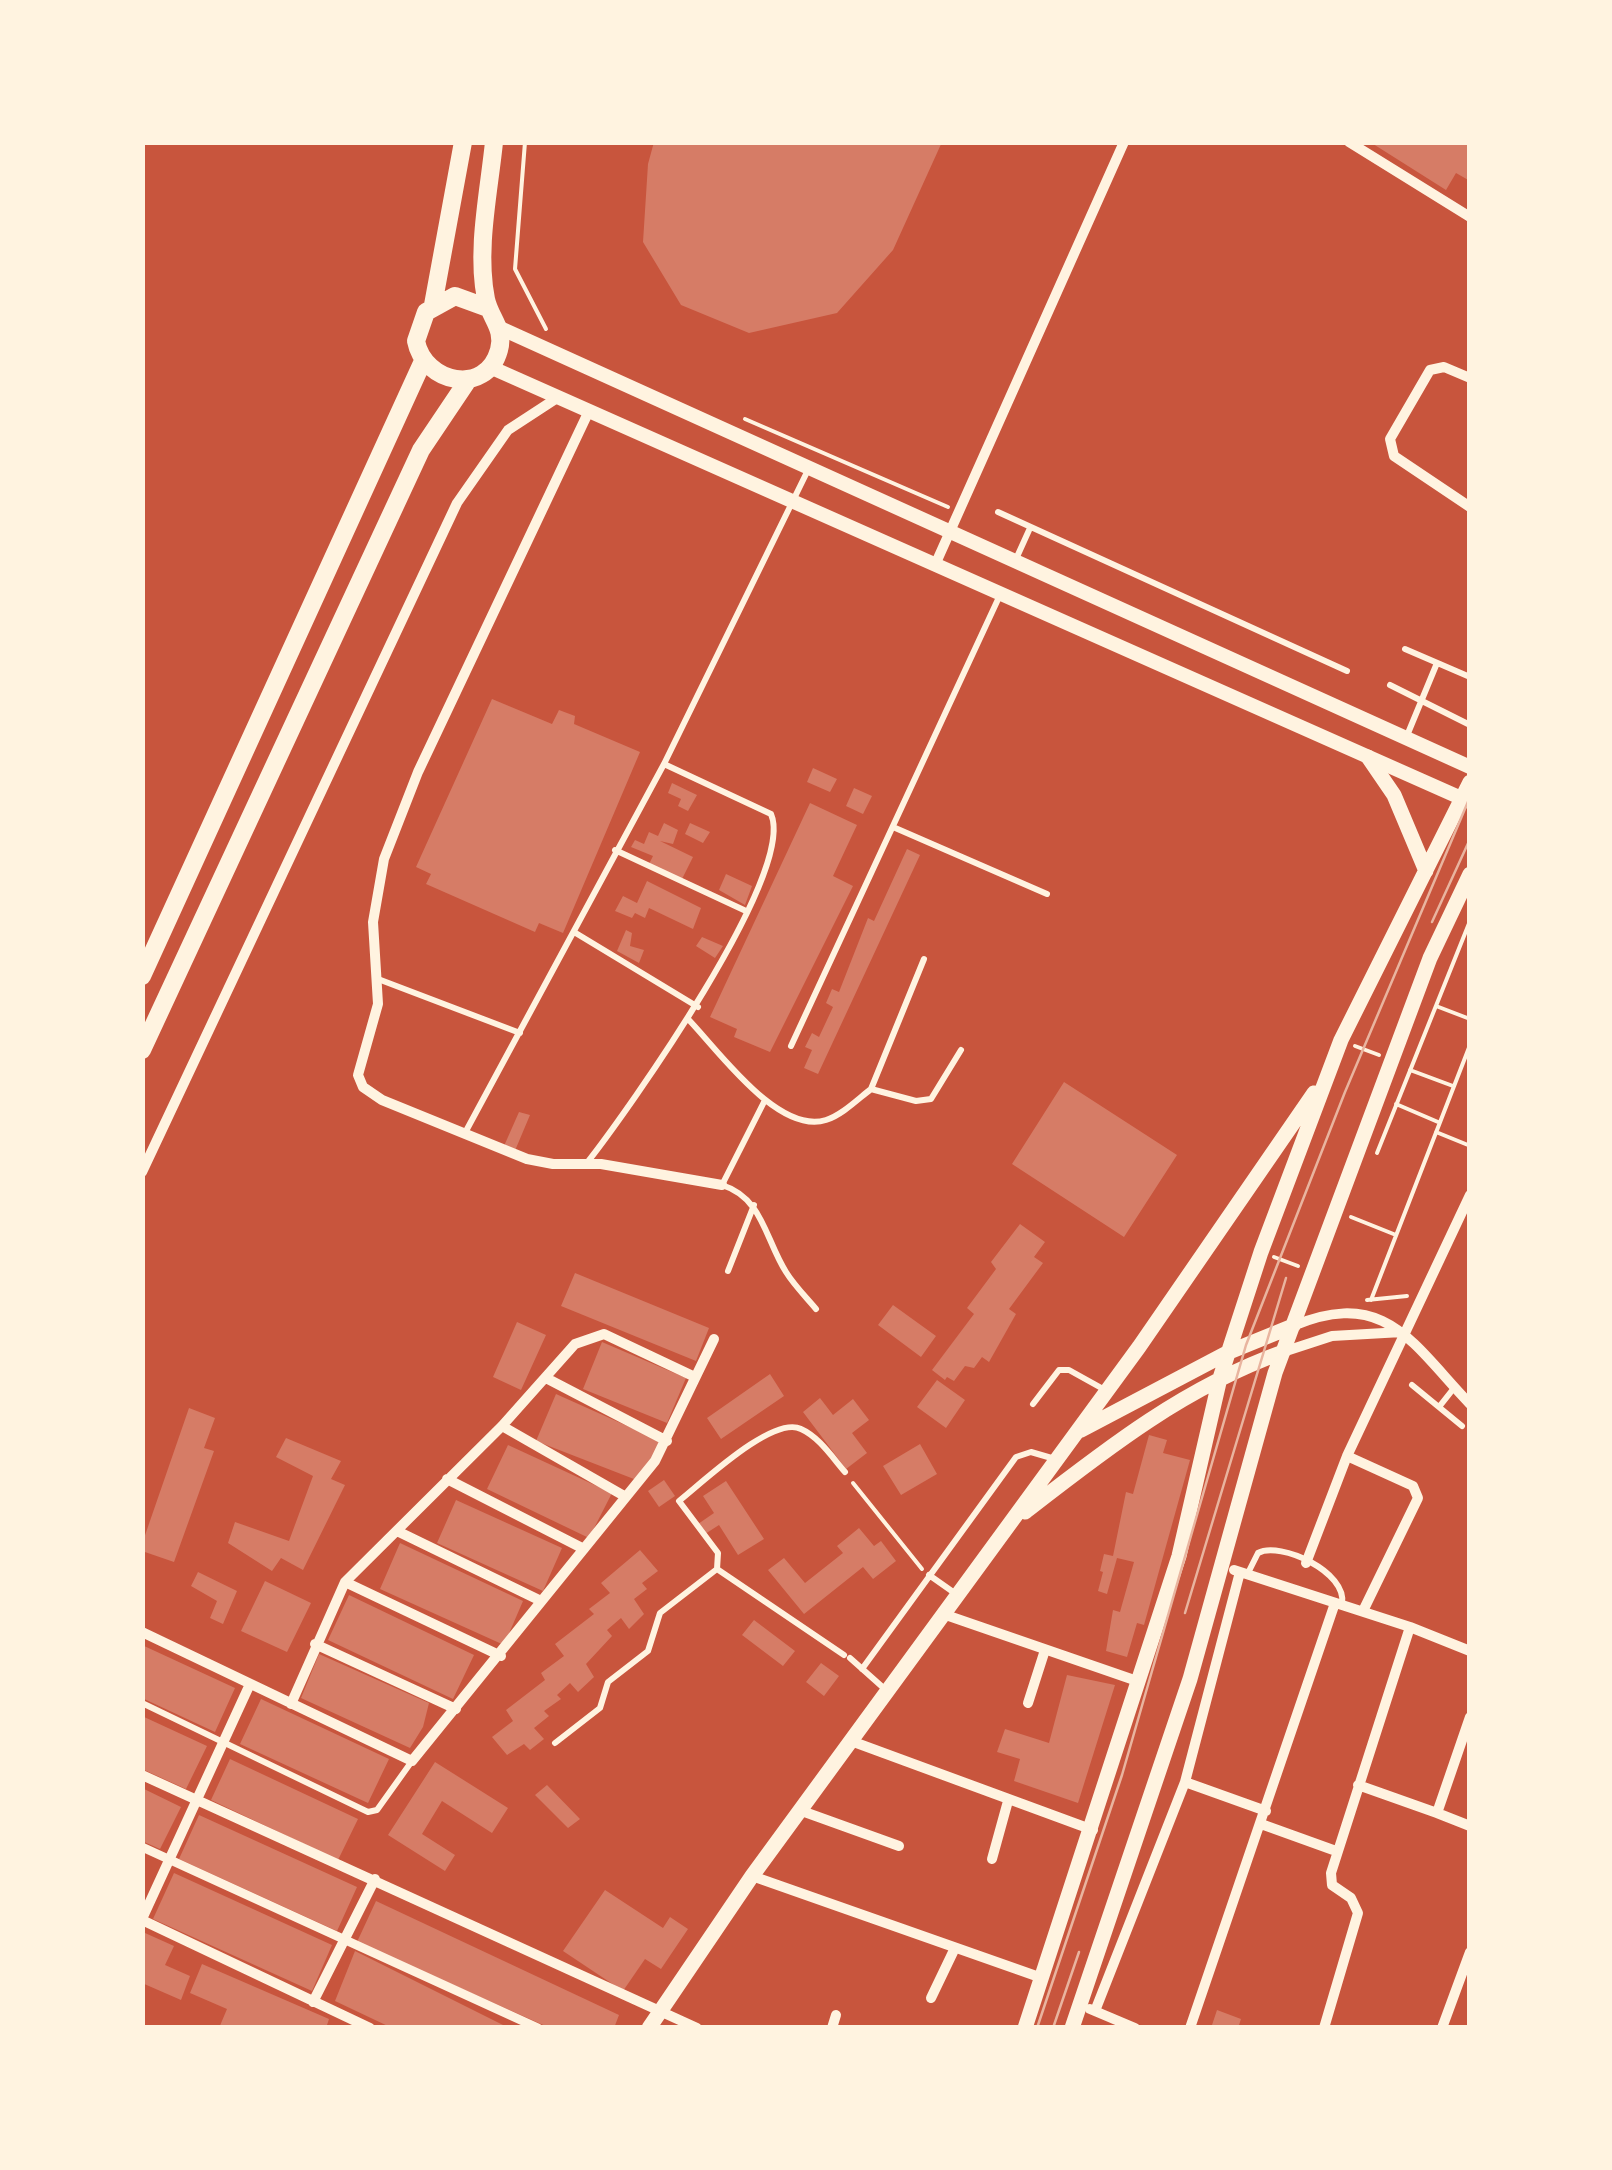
<!DOCTYPE html>
<style>
body{margin:0}
#map{position:relative;width:1612px;height:2170px;overflow:hidden;background:#c8553d;font-family:"Titillium Web",sans-serif}
canvas{display:block}
.frame{position:absolute;inset:0;border:145px solid #fff3e0;pointer-events:none}
</style>
<div id="map">
<canvas width="1612" height="2170"></canvas>
<div class="frame"></div>
</div>
<script>
const context = document.querySelector('canvas').getContext('2d');
context.lineJoin = 'round';
function fill(path, color) {
  context.fillStyle = color;
  context.fill(path, 'evenodd');
}
function stroke(path, color, width, dash) {
  context.strokeStyle = color;
  context.lineWidth = width;
  context.lineCap = dash ? 'butt' : 'round';
  context.setLineDash(dash || []);
  context.stroke(path);
}
fill(new Path2D(`
 M654,142H942L893,250L837,313L749,333L681,305L643,242L648,164Z
 M1370,142H1470V181L1456,173L1446,190Z
 M492,699L552,724L559,710L575,716L574,724L640,752L563,933L539,923L535,932L426,884L431,874L416,867Z
 M813,768L837,779L830,792L807,782Z
 M672,783L697,795L688,811L678,806L681,799L668,793Z
 M854,788L872,796L863,814L846,806Z
 M810,803L857,825L833,876L853,886L770,1052L734,1037L737,1029L710,1017Z
 M664,823L678,830L673,844L660,841L693,857L681,881L648,866L653,856L631,847L635,840L644,844L649,832L658,836Z
 M690,823L710,832L703,843L685,834Z
 M907,849L920,855L818,1074L804,1068L812,1050L805,1047L812,1033L819,1037L833,1007L826,1003L832,989L839,992L868,918L874,921Z
 M726,874L752,886L745,905L719,890Z
 M647,881L701,908L693,929L649,908L645,918L635,913L632,918L615,911L623,896L637,903Z
 M626,930L632,933L630,946L644,950L639,963L617,951Z
 M702,937L723,946L715,958L696,946Z
 M1064,1082L1177,1155L1124,1237L1012,1164Z
 M519,1112L530,1115L514,1153L504,1146Z
 M1020,1224L1045,1242L1034,1257L1043,1263L1009,1309L1016,1314L989,1362L982,1357L974,1368L965,1366L954,1381L947,1377L945,1380L932,1370L974,1314L967,1308L996,1269L991,1262Z
 M575,1273L709,1328L696,1361L561,1306Z
 M893,1305L936,1336L921,1357L878,1325Z
 M517,1322L546,1335L521,1390L493,1377Z
 M602,1342L686,1378L667,1423L583,1389Z
 M770,1374L784,1396L721,1439L707,1418Z
 M937,1380L965,1400L946,1428L917,1407Z
 M556,1394L663,1442L639,1481L536,1441Z
 M820,1398L833,1415L853,1399L869,1420L852,1433L867,1453L846,1469L803,1412Z
 M189,1408L215,1418L204,1448L214,1451L174,1562L142,1551V1544Z
 M1149,1435L1167,1440L1163,1453L1190,1460L1144,1625L1137,1623L1127,1657L1106,1651L1113,1610L1120,1612L1134,1562L1117,1558L1107,1594L1098,1591L1103,1572L1100,1571L1104,1554L1113,1556L1126,1492L1133,1494Z
 M286,1438L341,1461L331,1479L345,1485L303,1570L281,1558L272,1571L228,1543L235,1522L289,1541L313,1476L276,1457Z
 M920,1444L937,1474L901,1495L883,1466Z
 M508,1445L612,1493L589,1538L487,1489Z
 M664,1480L675,1496L659,1507L648,1491Z
 M726,1481L764,1539L738,1555L719,1525L705,1534L698,1524L714,1513L703,1496Z
 M456,1500L562,1548L543,1591L437,1543Z
 M859,1528L874,1546L881,1541L896,1561L873,1579L863,1567L804,1614L768,1570L784,1558L805,1583L843,1553L837,1546Z
 M400,1543L523,1601L504,1645L380,1589Z
 M640,1550L658,1571L642,1583L647,1589L634,1599L644,1614L629,1629L621,1618L607,1630L612,1636L586,1664L594,1677L578,1692L570,1683L557,1695L561,1699L544,1711L549,1716L534,1728L544,1739L530,1750L524,1744L507,1755L492,1737L513,1721L506,1710L545,1680L541,1673L564,1656L555,1644L594,1614L589,1609L610,1593L601,1583Z
 M198,1572L237,1591L223,1624L210,1618L217,1601L191,1586Z
 M265,1581L311,1603L287,1652L241,1631Z
 M349,1595L474,1655L453,1699L328,1640Z
 M754,1620L795,1651L783,1666L742,1635Z
 M142,1645L235,1688L215,1732L142,1698Z
 M319,1654L429,1703L423,1727L410,1748L301,1698Z
 M821,1663L839,1676L824,1696L806,1682Z
 M1067,1675L1115,1685L1078,1803L1014,1781L1020,1759L997,1752L1005,1729L1049,1743Z
 M261,1699L389,1759L368,1803L240,1744Z
 M142,1716L207,1746L186,1789L142,1769Z
 M230,1759L358,1819L338,1860L211,1800Z
 M435,1762L508,1808L492,1833L442,1801L422,1834L455,1855L445,1871L388,1835Z
 M547,1785L580,1819L568,1828L535,1795Z
 M142,1788L181,1807L160,1849L142,1841Z
 M199,1815L357,1887L337,1931L179,1859Z
 M174,1873L332,1945L312,1991L153,1919Z
 M605,1890L663,1928L670,1917L688,1929L661,1969L645,1959L623,1991L563,1951Z
 M376,1901L619,2015L614,2028H550L357,1942Z
 M145,1933L174,1946L165,1965L190,1976L181,2000L142,1983Z
 M355,1951L509,2028H392L335,2001Z
 M202,1964L329,2019L326,2028H219L227,2009L190,1993Z
 M1217,2010L1241,2019L1238,2028H1211Z`), '#d67c66');
stroke(new Path2D(`
 M525,142L515,269L546,329
 M745,419L948,507
 M1436,1006L1470,1019
 M1355,1046L1379,1055
 M1410,1070L1453,1086
 M1396,1104L1438,1122
 M1436,1132L1468,1145
 M1377,1153L1470,921
 M1351,1217L1396,1235
 M1274,1257L1298,1266
 M1367,1300L1407,1296
 M1371,1300L1470,1045
 M853,1483L922,1569`), '#fff3e0', 4);
stroke(new Path2D(`
 M998,512L1347,671
 M1016,559L1030,528
 M1405,649L1470,677
 M1390,685L1470,725
 M1406,738L1437,663
 M893,827L1047,894
 M615,850L746,911
 M574,932L698,1007
 M378,979L520,1033
 M688,1019C718,1050 778,1135 826,1120C842,1115 858,1099 871,1089L916,1101L931,1099L961,1050
 M791,1046L1000,595
 M871,1089L924,959
 M765,1100L722,1185C763,1198 765,1239 786,1272C794,1285 806,1297 816,1309
 M466,1131L664,764L808,470
 M586,1164C627,1112 797,873 771,814L664,764
 M728,1271L754,1205
 M1412,1385L1462,1426
 M1033,1404L1059,1370H1069L1105,1390
 M1439,1407L1454,1388
 M717,1569L718,1553L679,1501C702,1483 773,1415 801,1429C819,1437 832,1457 845,1472
 M717,1569L844,1655
 M1248,1573L1258,1553C1280,1541 1348,1572 1342,1604
 M929,1575L956,1594
 M850,1658L887,1691
 M862,1669L1016,1457L1031,1452L1055,1459
 M142,1703L368,1812L377,1810L412,1761
 M555,1743L600,1708L608,1682L648,1651L660,1613L717,1569`), '#fff3e0', 6);
stroke(new Path2D(`
 M142,1847L538,2028`), '#fff3e0', 9);
stroke(new Path2D(`
 M1349,142L1470,217
 M1470,378L1444,367L1430,370L1390,439L1394,456L1470,507
 M588,413L418,772L384,859L373,922L378,1004L358,1075L363,1087L382,1100L527,1159L553,1164H601L722,1185
 M935,565L1124,142
 M142,1172L457,503L508,430L557,398
 M1293,1326C1386,1287 1413,1345 1470,1404
 M1283,1352L1332,1336L1402,1332
 M546,1378L667,1441
 M502,1426L626,1497
 M1347,1456L1413,1486L1418,1498L1363,1611
 M447,1479L584,1549
 M397,1531L539,1600
 M1306,1563L1347,1456L1470,1195
 M1234,1570L1410,1627L1470,1651
 M345,1582L501,1656
 M943,1614L1140,1682
 M142,1632L412,1761L655,1461L714,1339
 M315,1644L456,1709
 M1028,1703L1045,1650
 M291,1704L345,1582L502,1426L575,1344L604,1334L695,1377
 M851,1741L1093,1830
 M142,1775L697,2028
 M1185,1782L1266,1811
 M1358,1785L1437,1813L1470,1717
 M799,1810L899,1846
 M1437,1813L1470,1826
 M1261,1824L1336,1851
 M992,1859L1008,1801
 M752,1876L1042,1978
 M142,1919L250,1684
 M142,1920L370,2028
 M931,1998L954,1950
 M313,2002L375,1879
 M1090,2009L1135,2028
 M1095,2011L1185,1782L1240,1572
 M832,2028L836,2015
 M1190,2028L1335,1603
 M1324,2028L1358,1913L1351,1898L1332,1885L1331,1873L1410,1627
 M1442,2028L1470,1952`), '#fff3e0', 10);
stroke(new Path2D(`
 M500,328L1470,767
 M490,367L1470,802`), '#fff3e0', 14);
stroke(new Path2D(`
 M1368,757L1394,795L1426,871
 M1081,1430L1229,1352L1293,1326
 M1025,1512C1106,1449 1185,1387 1283,1352
 M649,2028L752,1876L1139,1347L1314,1093
 M1025,2028L1179,1556L1220,1378L1261,1252L1341,1040L1470,782
 M1072,2028L1190,1679L1275,1373L1430,958L1470,874`), '#fff3e0', 15);
stroke(new Path2D(`
 M433,305L463,142
 M488,308L455,296L426,312L416,341C424,383 486,397 499,350C505,329 490,318 486,299C476,250 489,192 494,142
 M142,976L423,361
 M142,1050L421,450L468,380`), '#fff3e0', 18);
stroke(new Path2D(`
 M1432,922L1470,839
 M1185,1613L1286,1278
 M1037,2028L1122,1775L1246,1345L1345,1092L1470,797
 M1053,2028L1079,1952`), '#e9b49f', 2.5);
</script>
